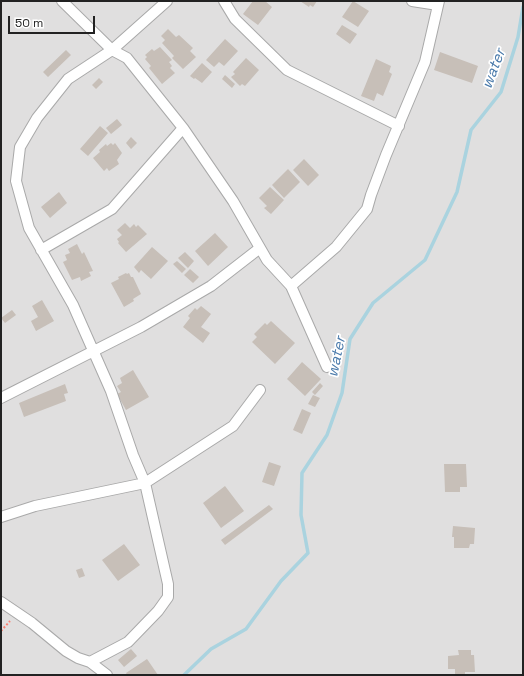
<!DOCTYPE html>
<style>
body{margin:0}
#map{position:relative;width:524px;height:676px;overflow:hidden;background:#f2efe9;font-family:"Space Grotesk",sans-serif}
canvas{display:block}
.frame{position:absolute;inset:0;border:2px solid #222;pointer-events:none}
.scale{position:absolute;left:8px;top:16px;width:87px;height:18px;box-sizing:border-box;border:2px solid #222;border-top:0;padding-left:5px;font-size:12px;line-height:14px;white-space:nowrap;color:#222;-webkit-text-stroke:3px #fff;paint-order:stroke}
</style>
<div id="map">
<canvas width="524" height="676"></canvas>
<div class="frame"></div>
<div class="scale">50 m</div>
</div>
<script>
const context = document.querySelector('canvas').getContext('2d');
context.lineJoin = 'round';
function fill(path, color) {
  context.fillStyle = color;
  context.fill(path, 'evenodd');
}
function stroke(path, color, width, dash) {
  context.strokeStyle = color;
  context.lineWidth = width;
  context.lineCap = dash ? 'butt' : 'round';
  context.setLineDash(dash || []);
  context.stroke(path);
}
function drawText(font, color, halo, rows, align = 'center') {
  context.font = font + ' "Space Grotesk",sans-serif';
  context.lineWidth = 3.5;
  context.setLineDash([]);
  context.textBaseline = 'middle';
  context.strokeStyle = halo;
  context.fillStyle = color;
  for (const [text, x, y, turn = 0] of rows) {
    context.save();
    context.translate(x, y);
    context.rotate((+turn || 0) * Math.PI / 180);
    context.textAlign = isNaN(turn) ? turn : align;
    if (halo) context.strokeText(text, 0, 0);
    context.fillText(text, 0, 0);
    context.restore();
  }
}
fill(new Path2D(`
 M1,1H523V675H1Z`), '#e0dfdf');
stroke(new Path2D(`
 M184,675L211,649L246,629L281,581L308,553L301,515L302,473L327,435L342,393L350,339L373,303L425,260L457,192L471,130L501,92L518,37L523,7`), '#aad3df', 3.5);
fill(new Path2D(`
 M253,1H265L272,7L258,25L243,14Z
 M300,1H317L313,7L310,5L309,7Z
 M353,1L369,11L358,27L342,17Z
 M342,25L357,34L350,44L336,34Z
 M168,29L176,37L179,35L193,48L190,51L196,57L183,69L172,58L174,56L162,43L165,40L161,36Z
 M225,39L238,51L224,66L219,62L214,67L206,60Z
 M160,47L172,60L169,62L172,66L170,68L175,73L162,84L149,68L151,66L145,59L147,57L145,55L152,49L154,51Z
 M66,50L71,55L48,77L43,72Z
 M440,52L478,66L472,83L434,70Z
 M246,58L259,70L245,86L242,84L240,86L231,77L235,74L233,72Z
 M376,59L391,66L389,72L392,74L383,96L377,93L374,101L361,96Z
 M202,63L212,72L202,83L195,78L194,79L190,76Z
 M225,75L235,84L232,88L222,79Z
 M99,78L103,82L96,89L92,85Z
 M117,119L122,125L111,134L106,128Z
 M100,126L108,133L88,156L80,149Z
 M131,137L137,143L131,149L126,143Z
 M111,143L113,145L115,143L122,153L117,160L119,164L109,171L107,168L104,171L93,158L100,152L99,150L106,144L107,146Z
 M304,159L319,175L308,186L293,170Z
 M288,169L300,182L284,198L272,185Z
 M270,187L284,200L271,214L264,208L267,206L259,198Z
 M59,192L67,203L50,218L41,207Z
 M125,223L130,228L134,224L136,227L138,225L147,234L126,252L118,243L119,242L117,239L122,235L117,230Z
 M215,233L228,247L208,266L195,251Z
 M77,244L82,254L84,252L93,271L89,272L91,276L81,281L80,277L72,280L63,262L67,260L65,255L70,253L68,249Z
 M152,247L168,261L151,279L141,270L139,273L134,267Z
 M185,252L194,261L188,268L178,258Z
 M177,261L186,269L182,273L173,264Z
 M190,269L199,277L193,283L184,275Z
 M126,273L127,274L129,273L131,277H133L141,294L133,299L134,301L124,307L111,283L119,279L118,277Z
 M42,300L54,321L36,331L31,321L38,317L32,306Z
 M201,306L211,314L201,327L210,333L203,343L183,327L190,318L188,316L195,308L197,310Z
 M12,310L16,315L5,323L1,318Z
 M271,321L295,343L275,364L252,342L257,337L254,334L265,323L267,325Z
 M302,362L321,379L305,396L287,379Z
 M133,370L149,397L126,410L117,394L121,392L117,386L122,383L120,378Z
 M320,383L323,386L315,395L312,392Z
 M65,384L68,393L64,394L66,401L24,417L19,403Z
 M313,395L320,398L315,407L308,404Z
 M302,409L311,413L302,434L293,430Z
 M269,462L281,466L274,486L262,482Z
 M444,464H466L467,487H460V492H445Z
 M225,486L244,511L221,528L203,503Z
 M269,505L273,509L225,545L221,540Z
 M453,526L475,528L474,544H470L469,548H454V537H452Z
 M124,544L140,565L118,581L102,560Z
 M82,568L85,576L79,578L76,570Z
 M131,649L137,656L124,667L118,660Z
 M458,650H471V655H474L475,672H465V675H455V669H448V656L459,655Z
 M147,659L158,675H127L126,673Z`), '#c7bfb8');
const street = new Path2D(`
 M62,1L112,50L127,58L183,128L233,201L267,260L291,286L327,367
 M167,1L112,50L68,79L37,118L20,147L16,181L29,228L73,305L111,391L133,455L145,483L233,426L260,390
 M224,1L235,19L287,70L399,126
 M412,1L438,5
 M41,250L112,209L183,128
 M291,286L336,247L367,209L371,195L386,155L425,62L439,1
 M1,398L141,327L211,286L260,248
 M1,517L35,506L145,483L168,584V597L158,611L128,642L90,662
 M1,602L32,623L66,651L78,658L90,662L107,675`);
stroke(street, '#a9a9a9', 12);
stroke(new Path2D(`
 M1,631L10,621`), '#fa8072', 2, [2, 2]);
stroke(street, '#fff', 10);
drawText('italic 15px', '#4a7aab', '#fff', [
 ["water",494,69,-69],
 ["water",337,357,-78]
]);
</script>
